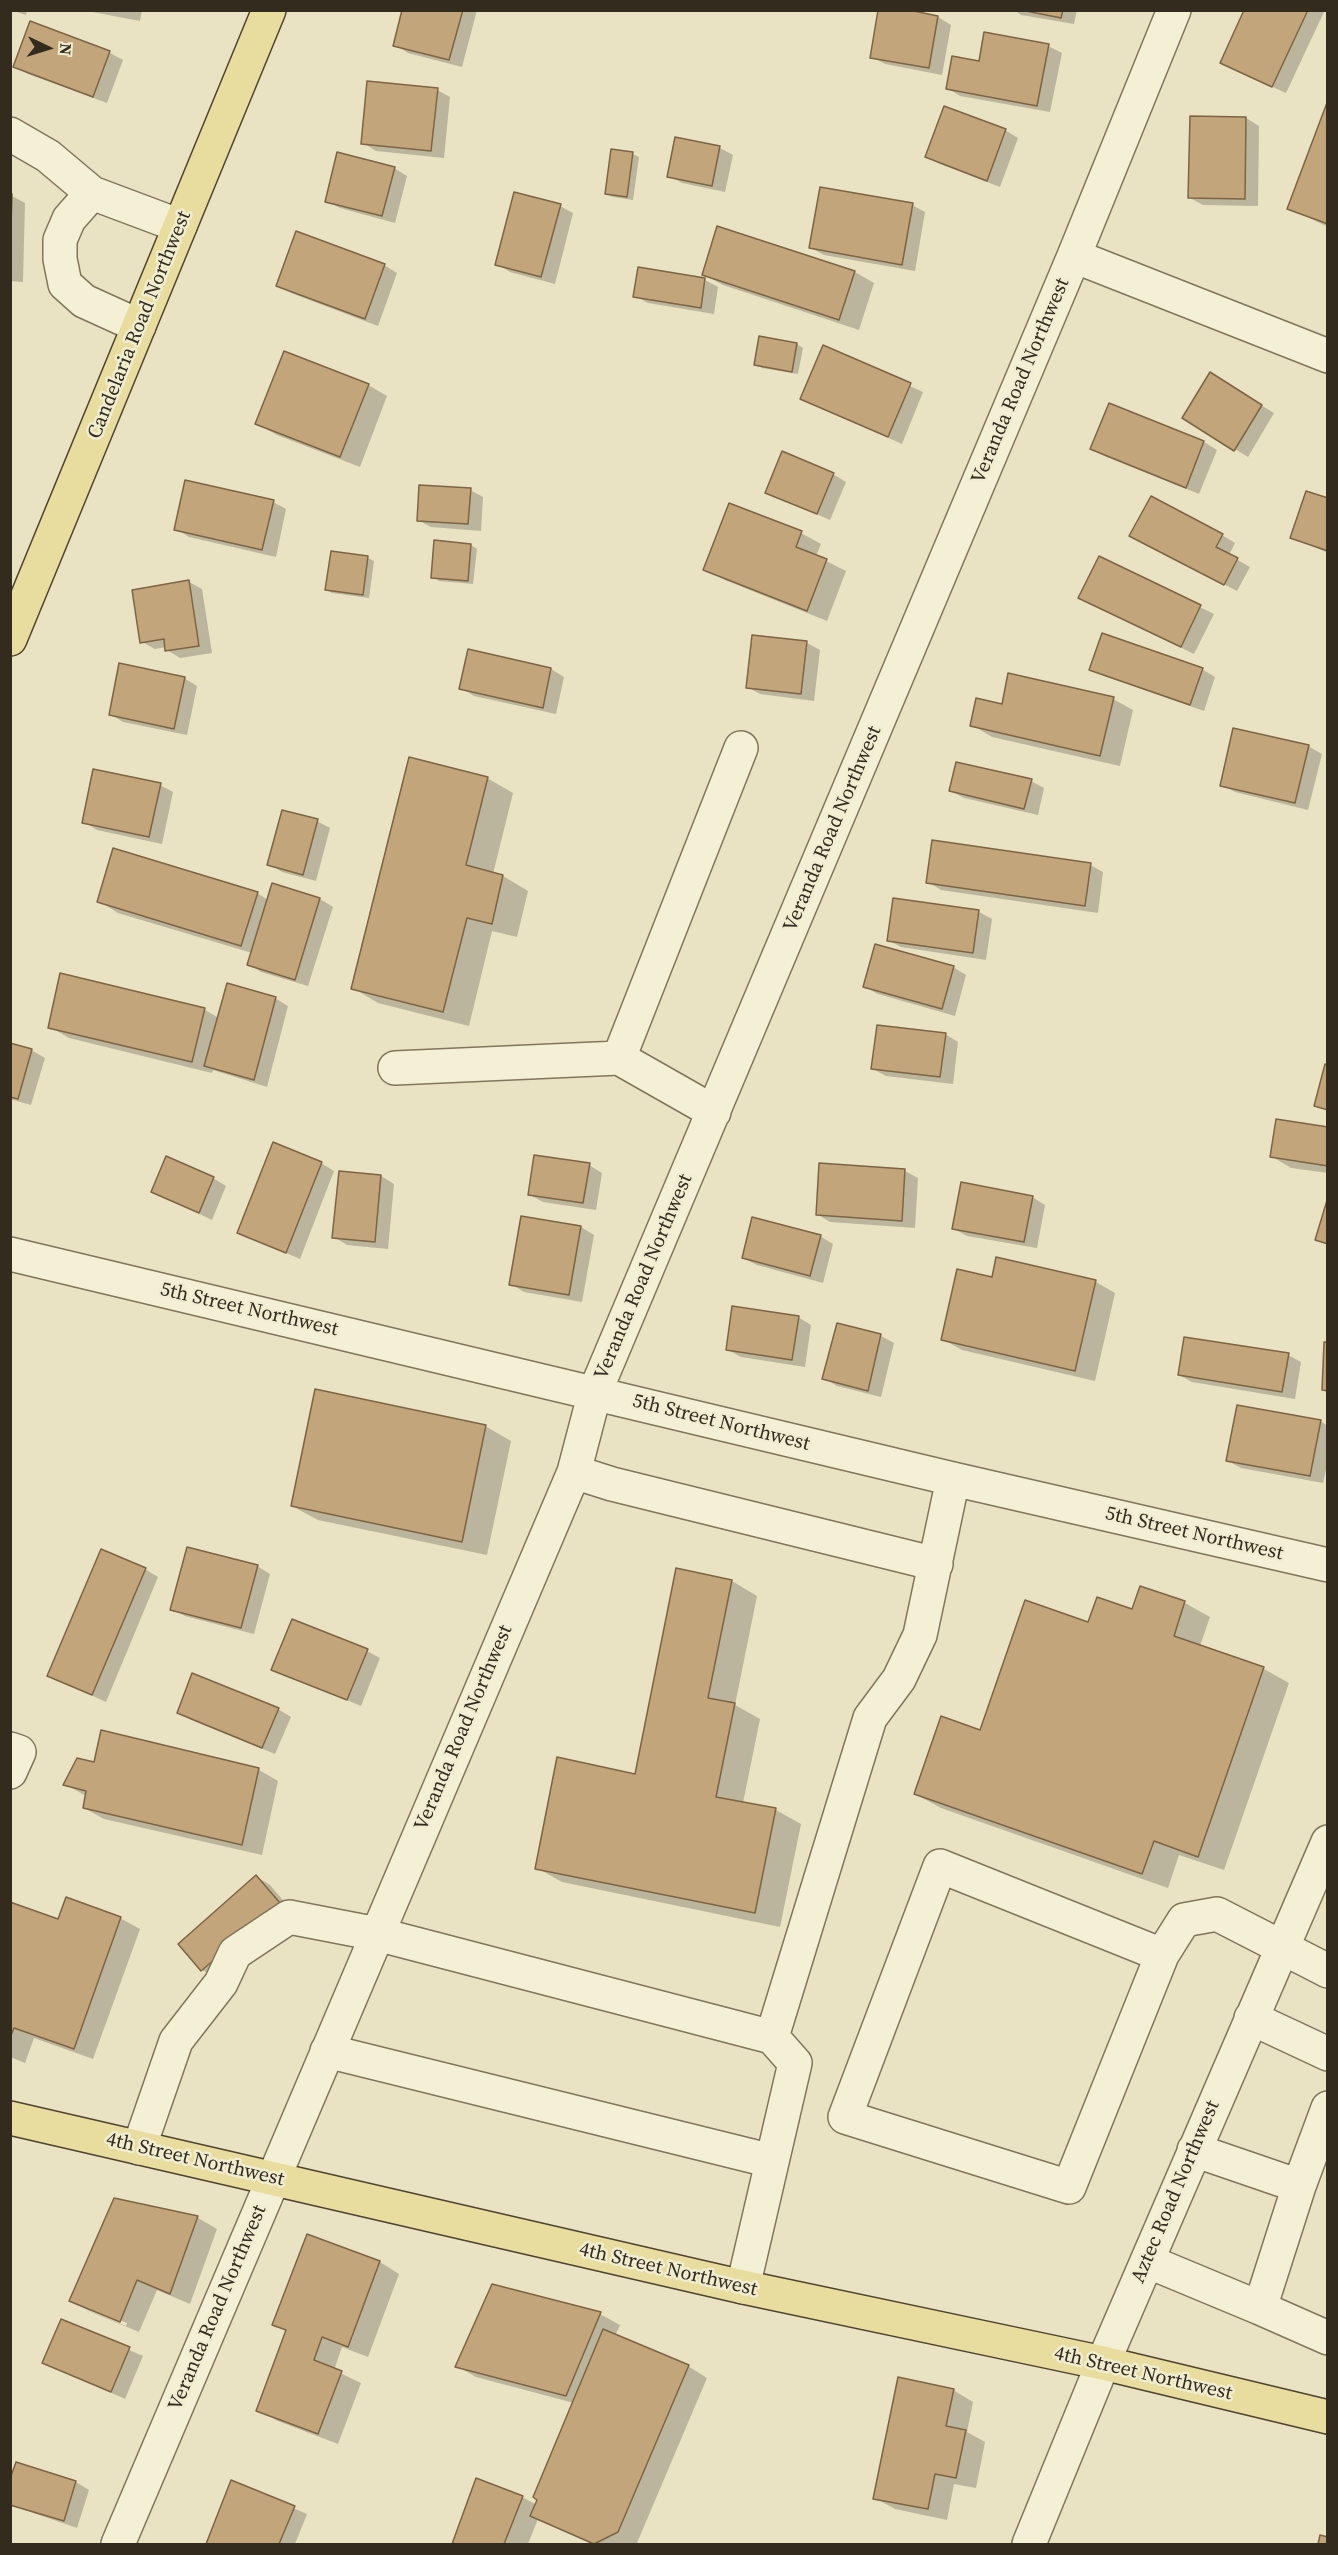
<!DOCTYPE html>
<style>
body{margin:0}
#map{position:relative;width:1338px;height:2555px;overflow:hidden;background:#e9e3c3;font-family:"Source Serif 4",serif}
canvas{display:block}
.frame{position:absolute;inset:0;border:12px solid #322b1e;pointer-events:none}
.north{position:absolute;left:18px;top:18px;width:60px;height:60px;-webkit-text-stroke:4px #f1edd1;paint-order:stroke;rotate:94deg;font-size:16px;font-weight:700;line-height:24px;text-align:center;color:#322b1e}
.north::after{content:'';display:block;margin:auto;width:21px;height:27px;background:#322b1e;clip-path:polygon(50% 0,100% 100%,50% 72%,0 100%)}
</style>
<div id="map">
<canvas width="1338" height="2555"></canvas>
<div class="frame"></div>
<div class="north">N</div>
</div>
<script>
const context = document.querySelector('canvas').getContext('2d');
context.lineJoin = 'round';
function fill(path, color) {
  context.fillStyle = color;
  context.fill(path, 'evenodd');
}
function stroke(path, color, width, dash) {
  context.strokeStyle = color;
  context.lineWidth = width;
  context.lineCap = dash ? 'butt' : 'round';
  context.setLineDash(dash || []);
  context.stroke(path);
}
function drawText(font, color, halo, rows, align = 'center') {
  context.font = font + ' "Source Serif 4",serif';
  context.lineWidth = 5;
  context.setLineDash([]);
  context.textBaseline = 'middle';
  context.strokeStyle = halo;
  context.fillStyle = color;
  for (const [text, x, y, turn = 0] of rows) {
    context.save();
    context.translate(x, y);
    context.rotate((+turn || 0) * Math.PI / 180);
    context.textAlign = isNaN(turn) ? turn : align;
    if (halo) context.strokeText(text, 0, 0);
    context.fillText(text, 0, 0);
    context.restore();
  }
}
fill(new Path2D(`
 M11,10H27L26,15Z
 M82,10H142L140,21Z
 M404,10H477L462,67L408,53L395,45Z
 M1014,10H1077L1074,24L1021,15Z
 M1246,10L1324,12L1286,93L1235,70Z
 M938,17L951,25L942,75L885,64L872,57Z
 M31,23L110,53L123,60L107,103L28,74L15,66Z
 M1048,46L1062,53L1050,112L960,96L947,88L980,63Z
 M437,90L450,97L444,158L376,151L363,143Z
 M1328,105V227L1289,208Z
 M1246,118L1259,126L1258,206L1203,205L1190,198Z
 M1005,130L1018,138L1000,187L940,164L927,157Z
 M676,139L720,148L733,155L725,192L682,183L669,176Z
 M613,151L633,154L639,157L633,200L613,197L606,194Z
 M394,168L407,176L395,223L340,208L327,201Z
 M10,195L25,203L23,282L10,281Z
 M912,205L925,212L915,271L824,255L811,248Z
 M560,206L573,213L555,284L510,272L497,264Z
 M718,228L855,272L874,283L859,330L723,285L703,274Z
 M384,265L397,273L378,326L291,293L277,285Z
 M705,280L718,287L714,314L648,303L635,296Z
 M797,344L803,348L798,374L762,368L756,365Z
 M824,347L923,392L902,444L802,399Z
 M1223,382L1274,413L1248,457L1235,449Z
 M368,385L387,396L360,467L277,435L257,424Z
 M1109,405L1204,442L1217,450L1199,494L1104,456L1091,449Z
 M833,474L846,482L830,520L767,492Z
 M470,490L483,497L481,531L431,527L418,520Z
 M1328,500V553L1292,537Z
 M273,502L286,509L276,557L189,537L176,529Z
 M801,533L821,544L816,556L846,571L827,621L725,580L705,569Z
 M1222,535L1235,543L1229,555L1250,567L1237,591L1144,542Z
 M436,542L471,545L477,549L473,584L439,581L433,577Z
 M332,553L368,558L374,561L369,598L332,593L326,589Z
 M1099,558L1214,614L1194,654L1093,605Z
 M189,582L202,589L212,653L180,658L167,650L166,647L155,649L142,642Z
 M807,643L820,650L814,701L760,694L747,687Z
 M469,651L551,669L564,677L556,714L474,696L461,688Z
 M1091,669H1202L1215,677L1204,711L1104,676Z
 M184,678L197,686L187,735L123,722L110,714Z
 M1113,699L1133,710L1120,766L992,737L972,725L1003,706Z
 M1308,746L1322,754L1308,810L1235,792L1222,785Z
 M487,778L513,793L493,874L503,876L528,891L517,937L492,931L469,1026L378,1003L353,988Z
 M1031,781L1044,788L1038,815L964,798L951,791Z
 M160,785L173,792L162,844L97,830L84,822Z
 M317,821L330,828L316,881L282,872L269,864Z
 M1090,865L1103,872L1098,913L941,890L928,882Z
 M257,893L268,900L320,899L333,907L308,986L261,972L248,964L252,953L118,913L99,901Z
 M894,900L979,912L992,919L986,960L901,947L888,940Z
 M953,967L966,975L955,1016L878,994L865,987Z
 M61,975L205,1010L219,1018L275,998L288,1006L267,1087L213,1070L212,1073L69,1038L50,1027Z
 M945,1034L958,1042L953,1084L886,1076L873,1069Z
 M10,1045L31,1050L45,1058L31,1105L10,1099Z
 M1328,1129V1173L1291,1168L1271,1156Z
 M321,1163L334,1171L300,1259L239,1233Z
 M589,1165L602,1173L596,1210L543,1202L530,1195Z
 M821,1165L905,1171L918,1178L915,1228L830,1222L817,1214Z
 M340,1172L381,1176L394,1184L388,1249L347,1245L334,1237Z
 M213,1178L226,1186L212,1220L153,1191Z
 M1032,1197L1045,1205L1037,1248L967,1236L954,1229Z
 M581,1227L594,1235L582,1302L524,1292L511,1284Z
 M820,1236L833,1244L823,1283L757,1265L743,1258Z
 M998,1258L1096,1282L1115,1293L1095,1381L962,1350L942,1339L993,1279Z
 M798,1317L811,1325L805,1367L741,1357L728,1350Z
 M838,1325L881,1336L894,1343L881,1397L837,1386L824,1378Z
 M1288,1355L1301,1362L1295,1399L1192,1382L1179,1375Z
 M1320,1421L1328,1426V1461L1323,1483L1241,1468L1228,1461Z
 M485,1426L511,1441L487,1555L318,1520L292,1506Z
 M257,1566L270,1574L254,1634L185,1616L172,1609Z
 M145,1569L158,1577L106,1702L49,1676Z
 M677,1570L732,1581L757,1596L735,1705L760,1719L743,1803L776,1810L801,1824L780,1927L562,1882L537,1868L636,1775Z
 M1141,1588L1185,1603L1210,1617L1200,1646L1264,1669L1289,1683L1224,1870L1179,1855L1168,1888L941,1808L915,1794L1089,1624L1133,1611Z
 M367,1651L380,1658L361,1706L273,1669Z
 M278,1709L291,1717L275,1754L191,1720L178,1712Z
 M102,1732L259,1770L278,1781L262,1855L104,1819L84,1808L86,1796L65,1784L95,1764Z
 M257,1877L270,1885L292,1911L215,1977L202,1970Z
 M10,1904L59,1921L120,1918L140,1929L93,2059L34,2038L25,2063L10,2057Z
 M115,2200L198,2218L217,2229L190,2304L157,2290L139,2332L91,2312L71,2301ZM90,2308L127,2323L126,2326L90,2311Z
 M308,2236L380,2262L399,2274L368,2357L342,2347L334,2370L361,2383L338,2444L278,2421L258,2410L287,2332L274,2324Z
 M492,2286L600,2314L620,2325L615,2336L688,2366L707,2378L637,2543L635,2544H592L538,2519L528,2544H453L477,2480L522,2497L537,2505L574,2403L476,2377L457,2366Z
 M62,2321L143,2356L125,2399L44,2363Z
 M953,2390L973,2402L967,2432L985,2442L976,2488L954,2484L947,2520L895,2509L875,2498Z
 M17,2464L76,2482L89,2490L77,2528L10,2505Z
 M232,2482L307,2514L295,2544H208Z`), '#0003');
const building = new Path2D(`
 M402,10H463L449,60L393,46Z
 M878,10H909L938,16L929,68L870,58Z
 M1021,10H1063L1061,18Z
 M1244,10H1308L1272,87L1220,63Z
 M30,21L110,51L93,97L13,67Z
 M984,32L1049,44L1037,106L946,89L952,56L979,61Z
 M367,81L438,88L431,151L361,144Z
 M1328,100V224L1287,209Z
 M944,106L1006,129L987,181L925,157Z
 M1190,116L1246,117L1245,199L1188,198Z
 M675,137L720,146L712,186L667,177Z
 M611,149L633,152L627,197L605,194Z
 M337,152L395,167L382,216L325,202Z
 M820,187L913,203L902,265L809,248Z
 M514,192L561,204L541,277L495,265Z
 M10,194H12L10,260Z
 M717,226L855,271L839,320L702,275Z
 M296,231L385,264L365,319L276,286Z
 M638,267L705,278L701,308L633,297Z
 M759,336L797,343L792,372L754,365Z
 M823,345L911,383L888,437L800,399Z
 M284,351L369,384L340,457L255,424Z
 M1210,372L1262,405L1234,451L1182,418Z
 M1109,403L1204,441L1186,488L1090,449Z
 M782,451L834,473L817,514L765,493Z
 M185,480L274,500L262,550L174,530Z
 M419,485L471,488L468,524L417,521Z
 M1306,491L1328,498V551L1290,538Z
 M1151,496L1223,534L1216,547L1238,558L1224,585L1129,536Z
 M729,503L802,531L796,547L827,559L807,611L703,570Z
 M434,540L471,544L468,581L431,578Z
 M331,551L368,556L363,595L325,590Z
 M1099,556L1201,605L1181,647L1078,598Z
 M189,580L199,646L165,651L164,639L140,643L132,590Z
 M1102,633L1203,668L1190,705L1089,670Z
 M752,635L807,641L801,694L746,688Z
 M468,649L551,668L543,708L459,689Z
 M119,663L185,677L174,729L109,715Z
 M1008,673L1114,697L1100,756L970,726L976,698L1002,704Z
 M1233,728L1309,745L1295,803L1220,786Z
 M409,757L488,777L466,865L503,875L492,924L467,918L443,1012L351,989Z
 M956,762L1032,779L1024,809L949,791Z
 M93,769L161,783L149,837L82,823Z
 M282,810L318,819L303,875L267,865Z
 M932,840L1091,863L1085,906L926,883Z
 M113,848L258,892L241,946L97,902Z
 M272,883L320,898L295,980L247,965Z
 M893,898L979,910L973,953L887,941Z
 M875,944L954,966L942,1009L863,987Z
 M60,973L205,1008L192,1062L48,1028Z
 M227,983L276,997L254,1080L204,1066Z
 M877,1025L946,1033L940,1077L871,1069Z
 M10,1043L32,1049L18,1099L10,1097Z
 M1325,1064L1328,1065V1110L1314,1106Z
 M1276,1119L1328,1127V1166L1270,1157Z
 M273,1142L322,1162L286,1253L237,1233Z
 M534,1155L590,1163L583,1203L528,1195Z
 M166,1156L214,1177L199,1213L151,1192Z
 M819,1163L905,1169L902,1221L816,1215Z
 M339,1171L381,1175L375,1242L332,1238Z
 M961,1182L1033,1196L1024,1242L952,1229Z
 M1328,1197V1244L1315,1240Z
 M521,1216L581,1226L569,1295L509,1285Z
 M752,1217L821,1235L810,1276L742,1258Z
 M996,1257L1096,1280L1075,1371L941,1340L957,1269L992,1277Z
 M732,1306L799,1316L792,1360L726,1350Z
 M837,1323L881,1334L868,1391L822,1379Z
 M1184,1337L1289,1353L1282,1392L1178,1375Z
 M1324,1342H1328V1391L1322,1390Z
 M315,1389L486,1425L462,1542L291,1506Z
 M1237,1405L1321,1420L1310,1476L1226,1461Z
 M187,1547L258,1565L241,1628L170,1610Z
 M101,1549L146,1568L92,1695L47,1676Z
 M676,1568L732,1580L708,1698L735,1703L716,1797L776,1808L755,1913L535,1869L557,1757L635,1774Z
 M1140,1586L1185,1601L1174,1636L1264,1667L1198,1857L1154,1841L1142,1874L914,1794L941,1716L980,1730L1025,1600L1088,1622L1097,1597L1132,1609Z
 M292,1619L368,1649L347,1700L271,1670Z
 M192,1673L279,1708L262,1748L177,1713Z
 M101,1730L259,1768L242,1845L83,1808L86,1791L63,1785L77,1758L94,1762Z
 M256,1875L280,1903L201,1971L178,1944Z
 M66,1897L121,1917L74,2049L14,2028L10,2038V1902L58,1919Z
 M114,2198L198,2216L170,2294L137,2280L120,2322L69,2301Z
 M307,2234L380,2261L348,2347L322,2337L314,2360L342,2371L318,2434L256,2411L286,2330L272,2325Z
 M492,2284L601,2312L566,2396L455,2367Z
 M61,2319L130,2347L111,2392L42,2363Z
 M603,2329L689,2365L618,2532L594,2544L530,2516L537,2500L533,2497Z
 M898,2377L954,2389L946,2426L966,2430L956,2478L935,2474L928,2509L873,2499Z
 M16,2462L76,2481L64,2521L10,2505V2479Z
 M476,2478L523,2496L504,2544H452Z
 M231,2480L295,2506L279,2544H206Z
 M1320,2535L1328,2537V2544H1318Z`);
fill(building, '#c3a57c');
stroke(building, '#7d6444', 1.5);
const minor = new Path2D(`
 M10,134L48,156L92,193L180,226
 M92,193L69,219L60,240V259L65,284L84,301L139,326
 M1074,256L1328,356
 M395,1068L619,1058
 M714,1112L619,1058L741,748
 M10,1254L953,1479L1328,1565
 M574,1472L612,1484L936,1564
 M10,1749L19,1752L10,1772
 M1162,1955L1069,2187L845,2117L940,1866L1162,1955L1184,1920L1217,1914L1328,1971
 M1251,2018L1328,2054
 M772,2037L870,1718L899,1679L920,1635L953,1479
 M327,2051L772,2161
 M139,2148L176,2041L221,1983L235,1953L289,1917L377,1934L772,2037L795,2063L743,2287
 M1194,2150L1299,2186
 M1147,2261L1260,2308L1299,2186L1328,2108
 M1260,2308L1328,2338
 M118,2544L574,1472L595,1392L1074,256L1174,10
 M1029,2544L1103,2363L1328,1842`);
const major = new Path2D(`
 M10,639L269,10
 M10,2118L743,2287L1103,2363L1328,2417`);
stroke(minor, '#81755c', 36);
stroke(major, '#4f432f', 36);
stroke(minor, '#f4f0d5', 33);
stroke(major, '#e8dd9e', 33);
drawText('20px', '#322b1e', '#f1edd1', [
 ["Candelaria Road Northwest",140,325,-68],
 ["Veranda Road Northwest",1021,381,-67],
 ["Veranda Road Northwest",833,829,-67],
 ["Veranda Road Northwest",644,1277,-67],
 ["5th Street Northwest",249,1310,13],
 ["5th Street Northwest",721,1423,14],
 ["5th Street Northwest",1194,1534,13],
 ["Veranda Road Northwest",464,1728,-67],
 ["4th Street Northwest",195,2160,13],
 ["Aztec Road Northwest",1176,2192,-67],
 ["4th Street Northwest",668,2270,13],
 ["Veranda Road Northwest",218,2308,-67],
 ["4th Street Northwest",1143,2374,13]
]);
</script>
